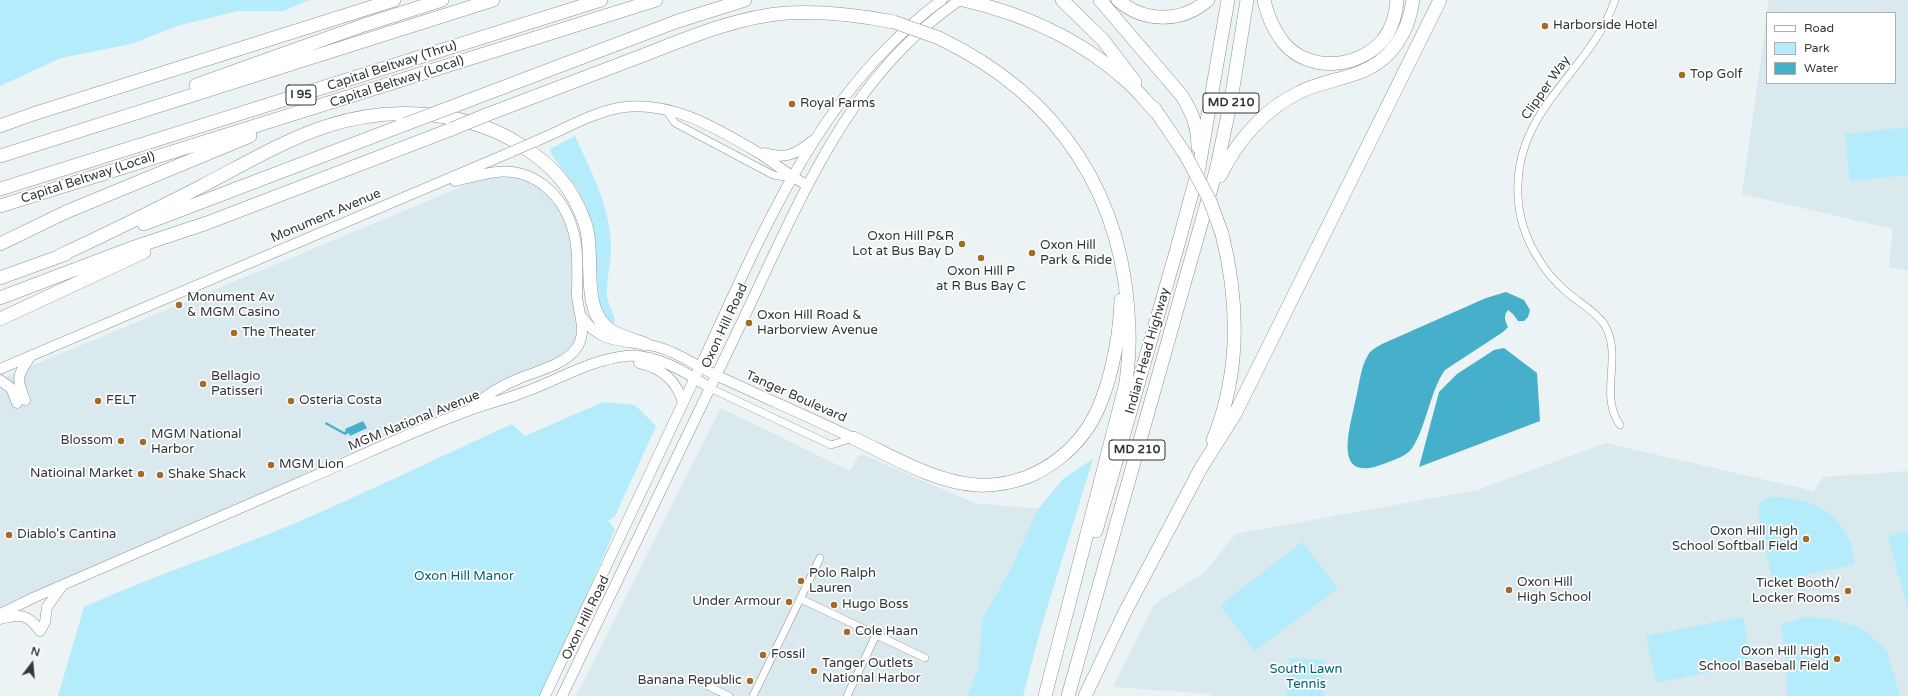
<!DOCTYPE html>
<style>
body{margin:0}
#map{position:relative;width:1908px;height:696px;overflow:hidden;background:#ebf3f5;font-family:"Varela Round",sans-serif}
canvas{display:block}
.legend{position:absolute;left:1766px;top:12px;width:130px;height:72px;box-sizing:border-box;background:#fff;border:1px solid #adafaf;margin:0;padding:5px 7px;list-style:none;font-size:12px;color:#333637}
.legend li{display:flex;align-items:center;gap:8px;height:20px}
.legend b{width:20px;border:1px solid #adafaf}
.north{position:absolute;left:12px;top:644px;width:40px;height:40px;-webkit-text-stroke:3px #fff;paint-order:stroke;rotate:16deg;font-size:11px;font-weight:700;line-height:16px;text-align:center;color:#333637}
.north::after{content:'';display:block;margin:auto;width:14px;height:18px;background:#333637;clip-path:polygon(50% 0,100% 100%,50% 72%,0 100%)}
</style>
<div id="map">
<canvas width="1908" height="696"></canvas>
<ul class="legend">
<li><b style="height:5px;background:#fff"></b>Road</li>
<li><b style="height:11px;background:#b4ecfb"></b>Park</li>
<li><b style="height:11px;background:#46afc9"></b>Water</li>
</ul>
<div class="north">N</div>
</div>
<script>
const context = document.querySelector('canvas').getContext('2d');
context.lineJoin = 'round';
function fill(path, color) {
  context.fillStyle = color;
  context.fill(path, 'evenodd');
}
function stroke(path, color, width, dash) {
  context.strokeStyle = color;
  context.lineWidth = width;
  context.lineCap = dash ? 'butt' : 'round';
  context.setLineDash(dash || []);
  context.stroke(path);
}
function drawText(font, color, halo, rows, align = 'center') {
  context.font = font + ' "Varela Round",sans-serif';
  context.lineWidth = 3.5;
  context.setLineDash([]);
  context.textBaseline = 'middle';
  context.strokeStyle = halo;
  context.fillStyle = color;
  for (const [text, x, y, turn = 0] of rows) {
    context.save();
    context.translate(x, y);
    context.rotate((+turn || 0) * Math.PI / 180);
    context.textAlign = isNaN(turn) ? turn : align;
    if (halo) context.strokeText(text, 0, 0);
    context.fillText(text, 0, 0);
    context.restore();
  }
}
fill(new Path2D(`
 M1769,0H1908V270L1889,267L1893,229L1742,194L1767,15V83H1895V13H1767Z
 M518,177L552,191L569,217L582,317L577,338L566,353L0,614V379L471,183L494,178Z
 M721,408L850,471L858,456L864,455L974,503L1038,509L1010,570L982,619L978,669L967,696H576Z
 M1606,443L1814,491L1823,477L1908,471V696H1210V694L1113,687L1154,604L1204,573L1235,534L1477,490Z`), '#d9e9ee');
fill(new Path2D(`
 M0,0H309L283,11H238L180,25L131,44L61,58L0,86Z
 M1908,127V175L1850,181L1845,134Z
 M575,136C591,171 609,204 611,244C612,261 606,279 607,296C608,305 615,314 615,322L611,323L603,311L599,301L595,243L586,206L576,187L553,157L550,149Z
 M603,402L635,405L656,426L615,516L608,521L615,529L543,696H58L84,607C154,575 227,552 298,522C370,491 441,456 512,424L525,436Z
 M1093,459L1041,628L1023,696H967L978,669L982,619L1010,570L1038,509L1064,478Z
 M1775,497C1810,498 1837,510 1851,544C1853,551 1856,558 1853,565L1778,581L1772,578L1758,512C1762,499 1762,498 1775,497Z
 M1908,531V610L1888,536Z
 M1302,542L1338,588L1255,651L1220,605Z
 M1743,617L1753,663L1656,683L1646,636Z
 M1806,617L1837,620L1863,629L1887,651L1900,696H1787L1786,667L1781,624Z
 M1289,658L1325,660L1323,696H1287Z`), '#b4ecfb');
fill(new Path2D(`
 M1506,292L1524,300L1530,310L1528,317L1524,321H1518L1513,314L1508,310C1503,316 1505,320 1508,327L1503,332L1445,370C1429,391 1423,444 1406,454C1400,458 1393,460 1386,463C1332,485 1349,432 1355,402C1359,388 1360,368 1368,355C1371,350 1377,347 1382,344L1486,298Z
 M1504,348L1537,373L1540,421L1419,467L1439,392L1457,374L1494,350Z
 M363,421L367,428L350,436L349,433L345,435L325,424L326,422L344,432L346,431L345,429Z`), '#46afc9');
const street = new Path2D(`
 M1615,0C1590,73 1513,109 1518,196C1519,218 1526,239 1538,258C1546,272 1557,284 1569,294C1581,304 1595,311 1604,324C1624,356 1598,394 1620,425
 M666,110L675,123L773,175L792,178
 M710,388L831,445L853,438
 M801,599L925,658
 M710,687L729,696
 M753,696L820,558
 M847,696L876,635`);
const secondary = new Path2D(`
 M534,142C561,131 589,114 618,108C668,99 715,127 757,152C774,162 789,176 807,185
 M764,153C785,159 796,155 812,141
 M455,181C468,178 482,174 496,172C536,168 565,197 574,234C579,254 577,275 577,295C578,314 589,333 575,350C562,366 536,371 518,379C500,386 486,395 472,408
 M582,317C602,347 629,339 658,347C680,353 697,367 718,376C763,397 809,417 853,438
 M639,363C662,369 676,379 683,403
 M0,369L511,152
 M0,380L11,388L17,403
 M25,400C16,378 17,376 30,357
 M0,614L35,597C122,559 210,521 298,483C355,459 412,431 470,410C486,404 503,400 519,394C555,382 588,360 626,356C657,354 686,372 710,388
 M0,619C20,614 27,613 40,631L45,622L47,607L62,586
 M545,696C596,587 647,478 699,369C752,257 799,137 887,48C904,31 922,14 942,0
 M562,696C612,593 660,490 710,388C734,340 757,290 780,241C825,147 871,61 960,0`);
const highway = new Path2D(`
 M963,0C1025,14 1082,40 1129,83C1139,92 1148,104 1158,114
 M1062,0L1103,40L1135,82
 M1100,0L1182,96C1192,112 1198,127 1198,147
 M1118,0C1144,23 1182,23 1208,0
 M1264,0C1267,15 1273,29 1283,42C1308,73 1358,69 1383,40C1392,29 1396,14 1397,0
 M939,38C1060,96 1126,197 1129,331C1130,348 1128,366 1126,383L1045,696
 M196,85L364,25L442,0
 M454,106L678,21L745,0
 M1154,108L1185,154
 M486,115C539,95 592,75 644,55C690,37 737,17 786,13C823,11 858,15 894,22
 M0,126L33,114L394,0
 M0,156L493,0
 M1220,176C1237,141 1264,109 1300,92C1318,83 1339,80 1358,73C1391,61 1408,34 1413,0
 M0,189L601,0
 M0,206L656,0
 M144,224L406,124
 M0,244L66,212L250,136
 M59,256C107,234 155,210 202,186C281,145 339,105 433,115C463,119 493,127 519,144C552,165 572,186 585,223C596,255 579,309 610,330C620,337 634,340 645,344
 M0,278L66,254
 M0,298L129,249L207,223L452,129
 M0,319L144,252
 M853,438C892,456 933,482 977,485C994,486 1011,483 1027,477C1049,468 1070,452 1084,433C1108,402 1120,339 1121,300
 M1213,440C1240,374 1239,302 1222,234
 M1096,531L1176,252L1199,167L1228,0
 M1068,696L1216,171L1231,100L1247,0
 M1085,696L1125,612L1201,468L1235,414L1440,0`);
stroke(street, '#8c9395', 8);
stroke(secondary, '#8c9395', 11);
stroke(highway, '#8c9395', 14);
stroke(street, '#fff', 7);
stroke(secondary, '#fff', 10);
stroke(highway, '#fff', 13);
const secondaryBridge = new Path2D(`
 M511,152L534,142`);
const highwayBridge = new Path2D(`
 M894,22L939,38
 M406,124L454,106
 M452,129L486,115
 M1185,154L1210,201L1222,234`);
stroke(secondaryBridge, '#8c9395', 11, []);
stroke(highwayBridge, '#8c9395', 14, []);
stroke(secondaryBridge, '#fff', 10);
stroke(highwayBridge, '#fff', 13);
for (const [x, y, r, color] of [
 [1545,26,4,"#a36a28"],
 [1682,75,4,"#a36a28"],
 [792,104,4,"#a36a28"],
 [962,244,4,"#a36a28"],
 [1032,253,4,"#a36a28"],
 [981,258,4,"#a36a28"],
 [179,305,4,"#a36a28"],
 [749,323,4,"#a36a28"],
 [234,333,4,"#a36a28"],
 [203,384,4,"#a36a28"],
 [98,401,4,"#a36a28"],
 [291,401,4,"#a36a28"],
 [121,441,4,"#a36a28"],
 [143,442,4,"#a36a28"],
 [271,465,4,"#a36a28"],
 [141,474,4,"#a36a28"],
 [160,475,4,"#a36a28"],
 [9,535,4,"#a36a28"],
 [1806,539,4,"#a36a28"],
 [801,581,4,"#a36a28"],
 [1509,590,4,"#a36a28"],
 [1848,591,4,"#a36a28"],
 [789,602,4,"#a36a28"],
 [834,605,4,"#a36a28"],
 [847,632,4,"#a36a28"],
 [763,655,4,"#a36a28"],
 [1837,659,4,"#a36a28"],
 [814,671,4,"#a36a28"],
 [750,681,4,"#a36a28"]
]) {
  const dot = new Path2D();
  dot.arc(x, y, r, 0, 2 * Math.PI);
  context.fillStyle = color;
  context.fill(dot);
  stroke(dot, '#fff', 1.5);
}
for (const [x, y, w] of [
 [301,95,30],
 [1231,103,56],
 [1137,450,56]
]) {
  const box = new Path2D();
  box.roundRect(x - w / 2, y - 10, w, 20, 3);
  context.fillStyle = '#fff';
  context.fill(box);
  stroke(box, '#333637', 1);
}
drawText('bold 12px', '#333637', null, [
 ["I 95",301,95],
 ["MD 210",1231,103],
 ["MD 210",1137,450]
]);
drawText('13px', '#333637', '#fff', [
 ["Harborside Hotel",1553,26],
 ["Top Golf",1690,75],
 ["Royal Farms",800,104],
 ["Oxon Hill P&R",954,237,"right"],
 ["Lot at Bus Bay D",954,252,"right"],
 ["Oxon Hill",1040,246],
 ["Park & Ride",1040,261],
 ["Oxon Hill P",981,272,"center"],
 ["at R Bus Bay C",981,287,"center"],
 ["Monument Av",187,298],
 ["& MGM Casino",187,313],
 ["Oxon Hill Road &",757,316],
 ["Harborview Avenue",757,331],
 ["The Theater",242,333],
 ["Bellagio",211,377],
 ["Patisseri",211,392],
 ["FELT",106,401],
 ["Osteria Costa",299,401],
 ["MGM National",151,435],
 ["Harbor",151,450],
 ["Blossom",113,441,"right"],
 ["MGM Lion",279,465],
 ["Natioinal Market",133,474,"right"],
 ["Shake Shack",168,475],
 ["Oxon Hill High",1798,532,"right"],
 ["School Softball Field",1798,547,"right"],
 ["Diablo's Cantina",17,535],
 ["Polo Ralph",809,574],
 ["Lauren",809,589],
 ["Oxon Hill",1517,583],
 ["High School",1517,598],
 ["Ticket Booth/",1840,584,"right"],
 ["Locker Rooms",1840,599,"right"],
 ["Under Armour",781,602,"right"],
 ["Hugo Boss",842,605],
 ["Cole Haan",855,632],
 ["Oxon Hill High",1829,652,"right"],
 ["School Baseball Field",1829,667,"right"],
 ["Fossil",771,655],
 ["Tanger Outlets",822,664],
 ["National Harbor",822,679],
 ["Banana Republic",742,681,"right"]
], 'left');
drawText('13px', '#333637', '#fff', [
 ["Capital Beltway (Thru)",392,66,-18],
 ["Capital Beltway (Local)",397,82,-18],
 ["Clipper Way",1546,88,-55],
 ["Capital Beltway (Local)",88,178,-18],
 ["Monument Avenue",326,216,-23],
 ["Oxon Hill Road",725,326,-65],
 ["Indian Head Highway",1148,351,-74],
 ["Tanger Boulevard",796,397,24],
 ["MGM National Avenue",414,421,-22],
 ["Oxon Hill Road",586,618,-64]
]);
drawText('13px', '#005e70', '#fff', [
 ["Oxon Hill Manor",464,577],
 ["South Lawn",1306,670],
 ["Tennis",1306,685]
]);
</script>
